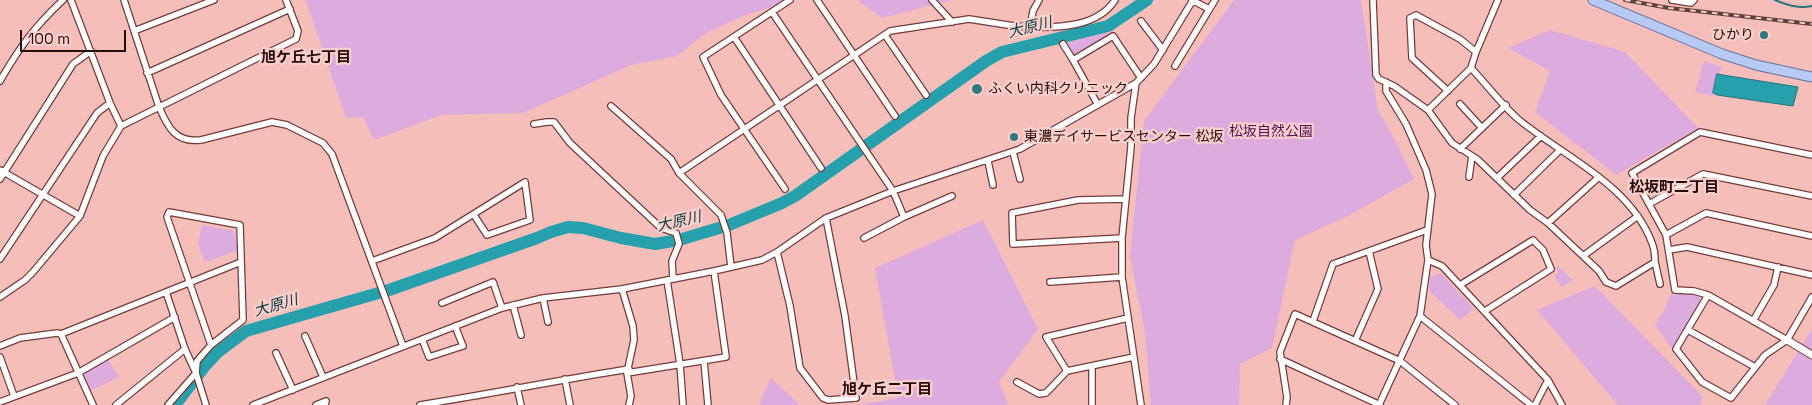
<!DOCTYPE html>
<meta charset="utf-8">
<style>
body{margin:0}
#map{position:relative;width:1812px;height:405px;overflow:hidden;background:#f6beb9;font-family:"Space Grotesk",sans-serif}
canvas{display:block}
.scale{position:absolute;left:20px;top:30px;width:106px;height:22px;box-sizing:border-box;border:2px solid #230c0a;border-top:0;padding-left:6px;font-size:15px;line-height:18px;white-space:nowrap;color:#230c0a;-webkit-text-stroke:4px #facfcb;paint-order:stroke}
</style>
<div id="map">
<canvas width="1812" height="405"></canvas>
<div class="scale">100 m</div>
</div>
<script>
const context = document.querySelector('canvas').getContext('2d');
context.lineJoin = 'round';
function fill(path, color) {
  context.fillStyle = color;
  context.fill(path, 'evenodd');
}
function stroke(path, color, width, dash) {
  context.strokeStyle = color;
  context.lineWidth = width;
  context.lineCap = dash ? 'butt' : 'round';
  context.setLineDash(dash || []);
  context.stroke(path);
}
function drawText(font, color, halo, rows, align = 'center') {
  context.font = font + ' "Space Grotesk","Noto Sans JP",sans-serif';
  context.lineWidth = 4.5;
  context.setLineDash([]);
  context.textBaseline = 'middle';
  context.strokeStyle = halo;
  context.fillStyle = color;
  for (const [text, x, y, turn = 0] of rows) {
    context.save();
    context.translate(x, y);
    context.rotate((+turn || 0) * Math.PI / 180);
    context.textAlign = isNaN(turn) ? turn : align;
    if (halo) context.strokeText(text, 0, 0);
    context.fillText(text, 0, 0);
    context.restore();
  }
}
fill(new Path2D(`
 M306,0H793L743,16L706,33L677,56L631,65L523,113L441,115L374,140L363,117L346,118Z
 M857,0H952L882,18Z
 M1234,0H1361L1378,110L1396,142L1414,179L1350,215L1295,240L1272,348L1240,364L1239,405H1151L1145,332L1130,256L1144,121Z
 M1550,30L1625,52L1698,128L1616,175L1535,112L1550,71L1508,48Z
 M1105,33L1108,34L1107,37L1076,57L1072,56L1065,43Z
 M1704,61L1722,67L1712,96L1695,92Z
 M983,220L1038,329L999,382L1008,405H857L898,398L875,268Z
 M202,225L235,231L237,251L205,262L198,244Z
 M1558,266L1573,280L1562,287L1554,276L1558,273L1556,267Z
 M1441,273L1474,309L1460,320L1429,291L1431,276Z
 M1595,286L1703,397L1700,405H1618L1537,310Z
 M1671,294L1698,295L1701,300L1672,349L1655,325L1664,311Z
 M1812,329V405H1765Z
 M108,359L119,377L90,391L83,373Z
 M771,378L800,405H759Z`), '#dcacdf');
const water = new Path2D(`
 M1717,74L1798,87L1793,106L1717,95L1713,93Z`);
fill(water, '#25a0ac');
stroke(water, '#24747b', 1);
stroke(new Path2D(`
 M1775,0C1787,5 1799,9 1812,6`), '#24747b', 2);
stroke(new Path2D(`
 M175,405L204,367L218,352L246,331L389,290L537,238L551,232L568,227L583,228L621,238L655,244L679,240L729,225L782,203L795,196L986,61L1002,52L1108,26L1147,0`), '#25a0ac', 12);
const minor = new Path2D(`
 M71,0L110,103L121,126
 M124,0L159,107C168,128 176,143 201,140L272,122L287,125L323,143L332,154L403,346
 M817,0L895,116
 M932,0L952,22
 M1192,0L1209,9
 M1373,0L1376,75L1379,79L1394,86L1428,110L1452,143L1477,159L1530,210L1548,223L1599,271L1606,282L1616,286L1655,262C1655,256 1654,248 1652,243C1630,184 1564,157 1518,119C1502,105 1486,84 1471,68
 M1672,0L1691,3L1694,0
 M772,12L893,191L904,217
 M1141,21L1163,50
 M1030,27C1058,28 1098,27 1115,0
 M134,31L214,0
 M885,35L926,95
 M734,37L821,168
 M1063,44L1073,60
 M1175,66L1215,0
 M147,73L290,9
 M0,81C19,48 35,26 63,0
 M1136,83L1131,118V147L1122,238V277L1141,405
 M1448,91L1412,58L1410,18L1416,15L1460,39L1476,52
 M1460,104L1482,128
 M1098,105L1073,60L1113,36L1141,78
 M611,106L671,159L679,173
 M1428,110L1471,68L1476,52L1498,0
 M534,124L547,122H554L570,143L661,228L676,233L679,244L672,261L673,279
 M1460,149L1506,105
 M1013,152L1020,179
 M988,161L993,185
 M0,170L80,216
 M1469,177L1472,156
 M1497,178L1541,136
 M0,179L73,64L91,51
 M785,189L721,95L703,57L790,0
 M1514,195L1560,150
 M1649,204L1703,174L1812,196
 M1548,223L1599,177
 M1666,235L1706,213L1812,236
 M864,238L904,217L952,196
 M1122,238L1013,244L1012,213L1078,200L1126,199
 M1669,250L1687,247L1812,275
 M777,252L790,306L800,368L823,398L828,400L856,398L845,316L826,218
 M1583,256L1638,216
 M0,259L97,113L110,103
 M1428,260L1442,266L1548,380L1562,405
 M372,261L435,238L525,182L530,220L487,235L474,215
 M1655,262L1660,284
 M731,267L727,233L721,215L679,173L890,31L969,19L1014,26L1030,27L1033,11L1039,0
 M667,280L680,364L683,405
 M1050,282L1122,277
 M1460,285L1533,240L1543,250L1551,269L1485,311
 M622,289L633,326L634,340L627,373L631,396L629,405
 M166,292L185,349L196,373L206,405
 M1708,295L1676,349L1702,382L1731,398L1765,355L1787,340L1812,297
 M0,297L25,280L33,272L80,216L103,156L121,126L296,39L298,31L286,0
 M543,298L548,322
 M442,303L493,282L502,308
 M513,305L521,335
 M1420,316L1531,405
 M1128,318L1046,337L1067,371L1134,357
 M1313,321L1333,264L1427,230
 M1753,321L1774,285L1778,267
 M1688,330L1755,367
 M61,334L93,405
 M305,336L323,377
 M422,339L429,357L463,346L455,326
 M1787,340L1708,295L1694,291L1675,290L1666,235L1632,173L1700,132L1812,155
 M1355,341L1378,289L1369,251
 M0,346L20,338L57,333L61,334L241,262
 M276,353L293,390
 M0,357L14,396
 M1280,359L1380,405
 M704,361L708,405
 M627,373L726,357L714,271
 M565,379L570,405
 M1017,382L1039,394L1046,393L1067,371
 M517,387L521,405
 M0,402L78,373L175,317
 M116,405L185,349
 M168,405L196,373L197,361L211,345L243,320L240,225L169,212L167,217L211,345
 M253,405L502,308L543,298L622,289L714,271L762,260L777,252L826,218L893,191L1020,149L1136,83L1154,64L1193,0
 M316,405L326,401L325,405
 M420,405C490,394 559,380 629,369
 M1092,405V366
 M1286,405L1287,397L1280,352L1295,314L1400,361L1455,405
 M1379,405L1420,316L1428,260L1426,245L1432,194L1426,170L1406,124L1386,91V82
 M1535,405L1548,380`);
const tertiary = new Path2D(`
 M1787,340L1812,355`);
const primary = new Path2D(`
 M1593,0L1722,54L1756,65L1812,77`);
stroke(minor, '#753b37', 8);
stroke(tertiary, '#753b37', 9);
stroke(primary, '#63719d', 11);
stroke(minor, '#fff', 5.5);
stroke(tertiary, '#fff', 7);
stroke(primary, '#b6caf4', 9);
const rail = new Path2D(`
 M1625,0L1669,8L1812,24`);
stroke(rail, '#61413e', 4);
stroke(rail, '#facfcb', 2, [5.5]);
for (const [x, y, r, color] of [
 [1764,35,5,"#307980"],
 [977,89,6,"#307980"],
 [1014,137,5,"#307980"]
]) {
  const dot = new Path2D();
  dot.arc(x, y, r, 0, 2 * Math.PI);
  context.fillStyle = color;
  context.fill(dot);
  stroke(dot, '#facfcb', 2);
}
drawText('14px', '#230c0a', '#facfcb', [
 ["ひかり",1754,35,"right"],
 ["ふくい内科クリニック",988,89],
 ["東濃デイサービスセンター 松坂",1024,137]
], 'left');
drawText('14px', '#500c56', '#facfcb', [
 ["松坂自然公園",1271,132]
]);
drawText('italic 15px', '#043c41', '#facfcb', [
 ["大原川",1030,28,-14],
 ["大原川",679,222,-13],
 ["大原川",276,306,-16]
]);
drawText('bold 15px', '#230c0a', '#facfcb', [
 ["旭ケ丘七丁目",306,58],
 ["松坂町二丁目",1674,188],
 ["旭ケ丘二丁目",887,390]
]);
</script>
